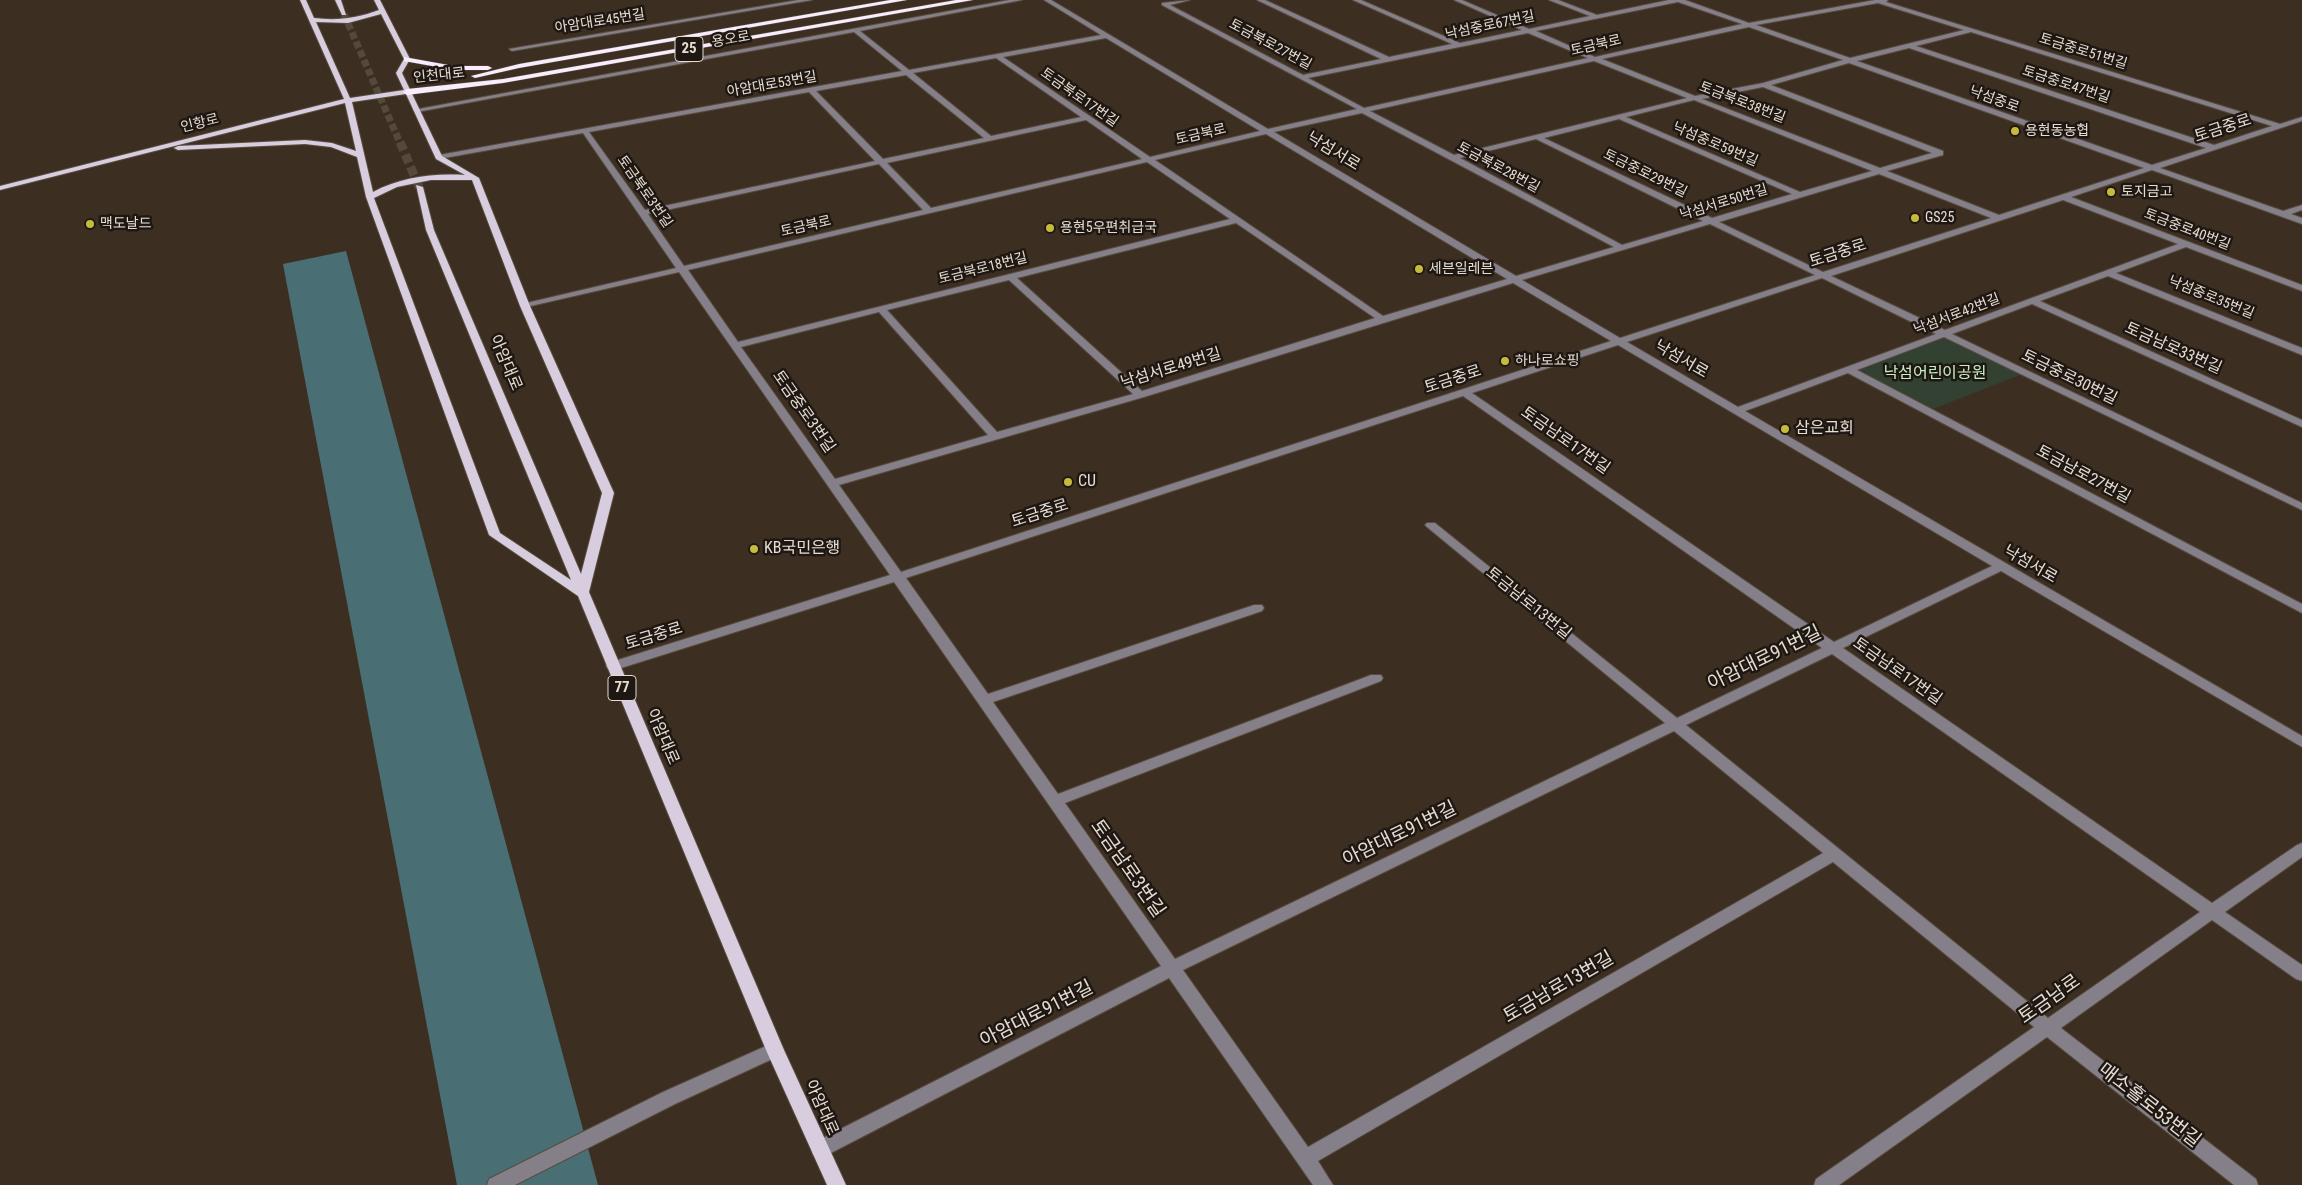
<!DOCTYPE html>
<meta charset="utf-8">
<style>
body{margin:0}
canvas{display:block;background:#3c2f21}
</style>
<canvas width="2302" height="1185"></canvas>
<script>
const context = document.querySelector('canvas').getContext('2d');
context.lineJoin = 'round';
function fill(path, color) {
  context.fillStyle = color;
  context.fill(path, 'evenodd');
}
function stroke(path, color, width, dash) {
  context.strokeStyle = color;
  context.lineWidth = width;
  context.lineCap = dash ? 'butt' : 'round';
  context.setLineDash(dash || []);
  context.stroke(path);
}
function drawText(font, color, halo, rows, align = 'center') {
  context.font = font + ' "Roboto Condensed","Noto Sans KR",sans-serif';
  context.lineWidth = 5;
  context.setLineDash([]);
  context.textBaseline = 'middle';
  context.strokeStyle = halo;
  context.fillStyle = color;
  for (const [text, x, y, turn = 0] of rows) {
    context.save();
    context.translate(x, y);
    context.rotate((+turn || 0) * Math.PI / 180);
    context.textAlign = isNaN(turn) ? turn : align;
    if (halo) context.strokeText(text, 0, 0);
    context.fillText(text, 0, 0);
    context.restore();
  }
}
fill(new Path2D(`
 M1946,337L2022,374L1933,409L1857,371Z`), '#324131');
fill(new Path2D(`
 M346,251L598,1185H457L283,264Z`), '#496e73');
stroke(new Path2D(`
 M344,14L400,143`), '#55493c', 7, [7, 3]);
stroke(new Path2D(`
 M400,142L419,187`), '#55493c', 9, [9, 4.5]);
const minor = new Path2D(`
 M798,0H812L512,51L509,49Z
 M1009,0H1022L860,31L909,70L1101,35L1044,0H1051L1268,129L1357,109L1162,5V3L1190,0L1170,5L1303,75L1381,59L1257,0H1265L1389,57L1452,44L1353,0H1361L1460,43L1522,30L1454,0H1462L1529,29L1590,16L1549,0H1558L1597,15L1669,0H1685L1749,23L1875,0H1888L1886,2L2280,124L2302,117V121L2160,168L2283,211L2302,205V210L2291,214L2302,218V224L2152,170L2071,197L2302,285V291L2186,247L2116,273L2302,348V355L2108,276L2040,301L2302,420V427L2032,304L1952,334L2302,503V510L1944,337L1857,370L2302,604V613L1848,373L1745,411L2302,736V747L2001,571L1843,648L2212,903L2297,845L2302,843V857L2225,912L2302,965V981L2296,979L2212,920L2061,1028L2256,1179L2258,1185H2234L2047,1037L1839,1185H1814L1816,1179L2034,1027L1833,862L1318,1161L1333,1185H1313L1169,978L827,1155L820,1158L813,1155L811,1149L813,1143L1161,966L894,582L618,669H608L606,666L608,663L890,575L679,272L522,308V304L676,268L583,133L439,159L435,157L439,155L902,71L854,32L417,112L413,110ZM1678,2L1742,24L1595,57L1536,31ZM1878,3L1964,30L1850,58L1756,25ZM1749,27L1843,60L1763,83L1695,96L1602,59ZM1971,32L2272,126L2214,145L1916,46ZM1528,33L1588,58L1364,108L1308,78ZM1106,38L1260,131L1150,157L1003,57ZM1909,48L2206,148L2152,165L1857,61ZM996,58L1081,117L991,136L913,73ZM1594,61L1687,98L1454,155L1370,111ZM1849,63L2144,168L1999,215L1887,171L1943,155V151L1771,85ZM906,75L984,138L883,159L816,91ZM1763,87L1932,153L1880,168L1702,99ZM809,92L875,161L645,210L589,132ZM1694,100L1872,171L1800,192L1626,117ZM1362,113L1614,247L1516,276L1274,132ZM1619,119L1792,194L1712,218L1544,138ZM1086,120L1142,159L931,208L887,163ZM1266,134L1507,279L1383,316L1155,160ZM1536,139L1703,221L1622,245L1460,158ZM1147,162L1230,219L738,342L688,270ZM879,164L923,210L684,266L648,214ZM1879,174L1991,218L1823,272L1719,222ZM2063,200L2178,244L1945,330L1831,276ZM1236,223L1375,318L1142,391L1017,278ZM1710,224L1815,275L1620,338L1522,280ZM1822,278L1936,334L1738,407L1627,342ZM1009,280L1133,394L997,432L887,310ZM1513,283L1611,341L901,572L839,485L1144,397ZM879,312L988,435L835,479L741,347ZM1618,345L1992,566L1834,642L1472,393ZM1463,396L1822,648L1677,718L1435,523H1427L1425,525L1427,527L1665,723L1175,959L1065,803L1381,681L1383,678L1381,675H1371L1058,794L993,702L1262,611L1264,608L1262,605H1254L988,694L906,578ZM1832,654L2200,912L2048,1018L1686,725ZM1674,731L1823,853L1308,1147L1183,970Z
 M775,1042L781,1045L784,1050L781,1055L675,1104L515,1185H487L489,1179L663,1092Z`);
const major = new Path2D(`
 M300,0H306L314,18C337,21 358,18 379,10L374,0H380L410,59L402,73L442,156L479,178L530,306L614,493L589,592L784,1050L846,1185H827L766,1050L578,596L489,535L366,197L357,157L331,147L305,144L178,150L174,148L178,146L305,140L332,143L356,151L345,103L0,190V186L344,99ZM381,14L404,59L396,73L404,90L350,98L316,22L348,23ZM406,94L436,159L465,175C433,173 401,177 373,192L352,102ZM431,180H472L520,306L602,493L581,574L434,230L423,187L416,185L426,230L571,580L500,533L374,198L397,187Z
 M335,0H341L346,15H342Z`);
const highway = new Path2D(`
 M890,0H907L519,68L475,78L471,76L519,64Z
 M956,0H973L503,83L407,95L403,92L407,89L503,79Z
 M404,57L454,66H488L492,68L488,70H454L404,61Z`);
stroke(minor, '#574b3d', 2);
stroke(major, '#574b3d', 2);
stroke(highway, '#574b3d', 1);
fill(minor, '#847f88');
fill(major, '#d7cdde');
fill(highway, '#f7edfd');
for (const [x, y, r, color] of [
 [2015,131,5,"#c7bb3c"],
 [2111,192,5,"#c7bb3c"],
 [1915,218,5,"#c7bb3c"],
 [90,224,5,"#c7bb3c"],
 [1050,228,5,"#c7bb3c"],
 [1419,269,5,"#c7bb3c"],
 [1505,361,5,"#c7bb3c"],
 [1785,429,5,"#c7bb3c"],
 [1068,482,5,"#c7bb3c"],
 [754,549,5,"#c7bb3c"]
]) {
  const dot = new Path2D();
  dot.arc(x, y, r, 0, 2 * Math.PI);
  context.fillStyle = color;
  context.fill(dot);
  stroke(dot, '#1f1812', 2);
}
drawText('14px', '#e5dcd3', '#1f1812', [
 ["아암대로45번길",600,22,-9],
 ["낙섬중로67번길",1490,26,-12],
 ["용오로",731,40,-10],
 ["토금북로27번길",1270,45,28],
 ["토금북로",1596,46,-13],
 ["토금중로51번길",2083,52,17],
 ["인천대로",439,76,-6],
 ["아암대로53번길",772,85,-10],
 ["토금중로47번길",2066,85,18],
 ["토금북로17번길",1079,98,35],
 ["낙섬중로",1994,100,20],
 ["토금북로38번길",1742,103,21],
 ["인항로",200,124,-14],
 ["토금북로",1201,135,-13],
 ["낙섬중로59번길",1715,145,23],
 ["토금북로28번길",1498,168,28],
 ["토금중로29번길",1645,174,26],
 ["토금북로3번길",644,192,55],
 ["낙섬서로50번길",1724,203,-17],
 ["토금북로",806,227,-13],
 ["토금중로40번길",2187,230,21],
 ["토금북로18번길",983,269,-14],
 ["낙섬중로35번길",2211,298,22],
 ["낙섬서로42번길",1957,315,-21]
]);
drawText('14px', '#e5dcd3', '#1f1812', [
 ["용현동농협",2025,131],
 ["토지금고",2121,192],
 ["GS25",1925,218],
 ["맥도날드",100,224],
 ["용현5우편취급국",1060,228],
 ["세븐일레븐",1429,269],
 ["하나로쇼핑",1515,361]
], 'left');
for (const [x, y, w] of [
 [689,49,28],
 [622,688,28]
]) {
  const box = new Path2D();
  box.roundRect(x - w / 2, y - 12.5, w, 25, 4);
  context.fillStyle = '#1f1812';
  context.fill(box);
  stroke(box, '#e5dcd3', 1);
}
drawText('bold 15px', '#e5dcd3', null, [
 ["25",689,49],
 ["77",622,688]
]);
drawText('16px', '#e5dcd3', '#1f1812', [
 ["토금중로",2223,129,-18],
 ["낙섬서로",1333,152,31],
 ["토금중로",1838,254,-18],
 ["토금남로33번길",2173,349,24],
 ["낙섬서로",1681,360,30],
 ["아암대로",505,363,67],
 ["낙섬서로49번길",1171,369,-17],
 ["토금중로30번길",2069,378,26],
 ["토금중로",1453,380,-18],
 ["토금중로3번길",803,412,55],
 ["토금남로17번길",1565,441,35],
 ["토금남로27번길",2083,475,28],
 ["토금중로",1040,514,-18],
 ["낙섬서로",2030,565,30],
 ["토금남로13번길",1528,604,39],
 ["토금중로",654,637,-17],
 ["토금남로17번길",1897,672,35],
 ["아암대로",662,737,67],
 ["아암대로",821,1108,66]
]);
drawText('16px', '#c5efc4', '#1f1812', [
 ["낙섬어린이공원",1935,374]
]);
drawText('16px', '#e5dcd3', '#1f1812', [
 ["삼은교회",1795,429],
 ["CU",1078,482],
 ["KB국민은행",764,549]
], 'left');
drawText('19px', '#e5dcd3', '#1f1812', [
 ["아암대로91번길",1765,659,-26],
 ["아암대로91번길",1400,835,-26],
 ["토금남로3번길",1127,869,55],
 ["토금남로13번길",1559,988,-30],
 ["토금남로",2050,1000,-35],
 ["아암대로91번길",1037,1015,-27],
 ["매소홀로53번길",2149,1106,38]
]);
</script>
